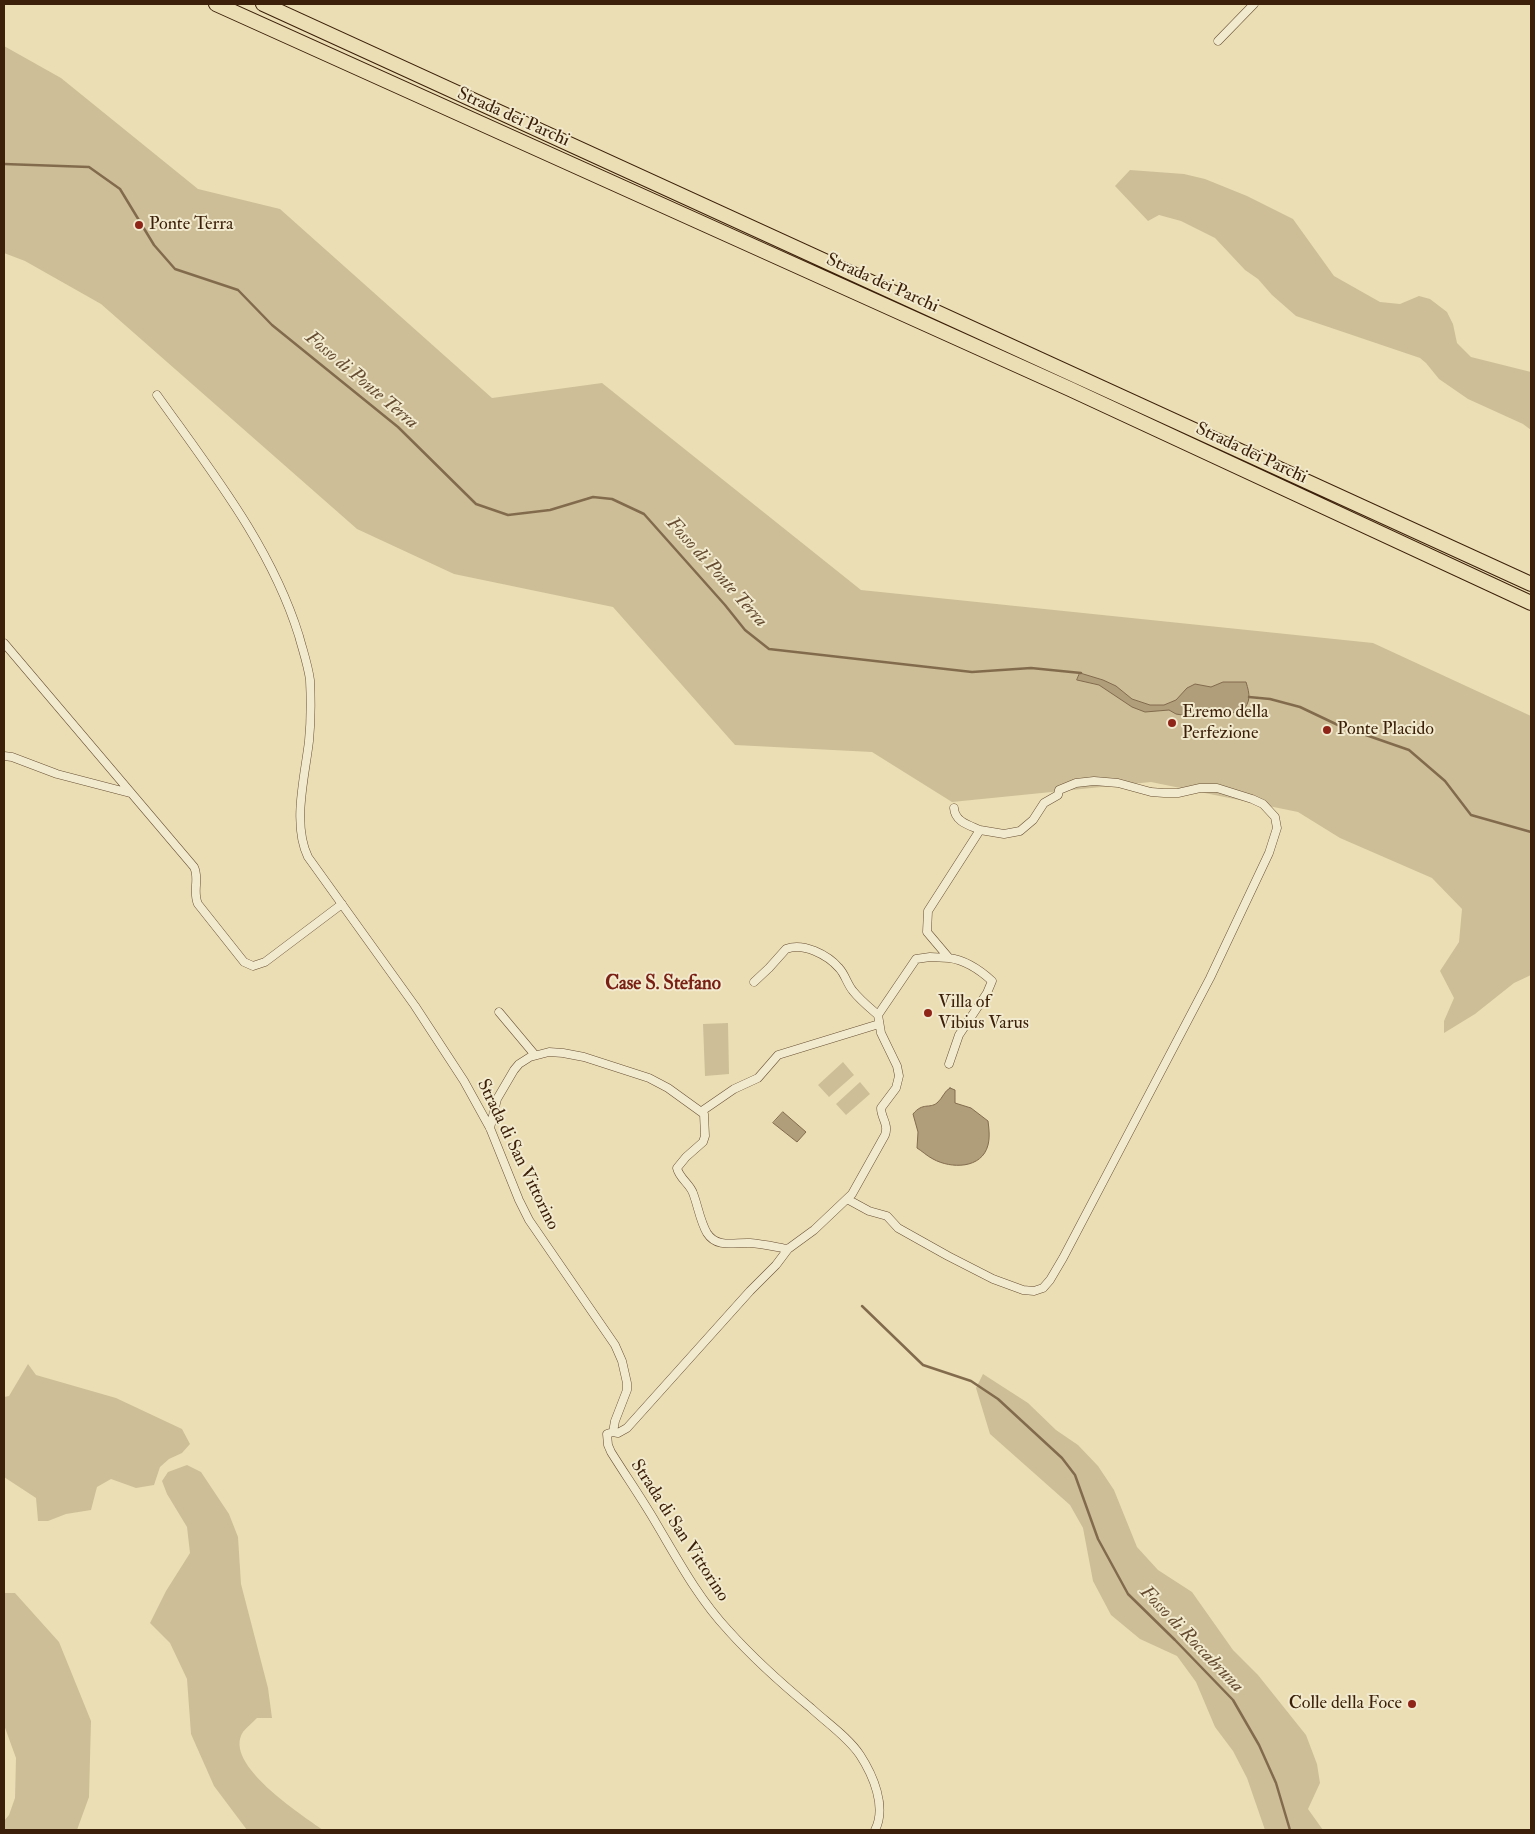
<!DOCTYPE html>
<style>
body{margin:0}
#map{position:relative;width:1535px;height:1834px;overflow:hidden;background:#ebdeb4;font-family:"IM FELL Double Pica",serif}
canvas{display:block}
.frame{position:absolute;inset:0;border:5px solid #3c2009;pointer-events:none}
</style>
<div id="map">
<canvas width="1535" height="1834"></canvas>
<div class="frame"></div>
</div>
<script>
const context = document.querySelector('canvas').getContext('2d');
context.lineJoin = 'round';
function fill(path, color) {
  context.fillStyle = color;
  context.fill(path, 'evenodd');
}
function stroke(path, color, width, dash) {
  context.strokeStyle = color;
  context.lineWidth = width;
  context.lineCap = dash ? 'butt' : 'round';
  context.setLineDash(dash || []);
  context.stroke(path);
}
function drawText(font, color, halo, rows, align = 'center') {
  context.font = font + ' "IM FELL Double Pica",serif';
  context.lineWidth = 4;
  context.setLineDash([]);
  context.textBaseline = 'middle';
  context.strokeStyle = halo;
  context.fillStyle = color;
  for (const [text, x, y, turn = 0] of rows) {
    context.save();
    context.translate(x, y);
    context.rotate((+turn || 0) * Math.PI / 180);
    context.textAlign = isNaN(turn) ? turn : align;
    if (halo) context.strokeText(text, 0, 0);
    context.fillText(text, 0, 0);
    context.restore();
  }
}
fill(new Path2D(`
 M4,46L61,78L198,189L280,209L492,398L602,383L861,590L1373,643L1531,716V975L1514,983L1475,1014L1444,1033V1021L1454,998L1440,971L1459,942L1462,909L1432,878L1340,838L1298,812L1151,782L952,802L872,752L735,745L613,607L454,574L357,529L101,304L25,261L4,253Z
 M1130,170L1184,174L1205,179L1247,196L1293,219L1334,276L1380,302L1400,304L1419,296L1430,299L1447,312L1453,324L1457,343L1471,357L1531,372V430L1523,424L1468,399L1439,379L1426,363L1420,358L1296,316L1272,295L1258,279L1245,270L1215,238L1181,221L1159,215L1148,221L1115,186Z
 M728,1023L729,1074L705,1076L703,1024Z
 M843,1062L854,1075L829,1097L818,1085Z
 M860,1082L870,1094L846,1115L836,1104Z
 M28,1364L36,1375L116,1398L182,1429L190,1444L182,1453L169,1459L160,1467L154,1485L136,1488L111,1479L97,1487L91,1510L66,1514L48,1521H38L36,1498L4,1477V1397L9,1396Z
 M983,1374L1028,1403L1056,1430L1078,1445L1098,1466L1114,1490L1137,1547L1158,1570L1192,1592L1233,1650L1258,1675L1306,1735L1317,1764L1320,1783L1308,1809L1323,1830H1265L1247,1778L1233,1751L1215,1727L1196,1682L1177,1656L1140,1639L1111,1615L1093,1581L1083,1528L1070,1505L990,1434L976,1388Z
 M187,1465L201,1472L229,1514L238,1537L241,1584L268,1688L272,1718H257C253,1722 247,1727 243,1732C222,1764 302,1815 323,1830H247L214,1786L191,1734L187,1679L170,1643L150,1623L166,1591L190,1553L187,1527L167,1494L162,1481L168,1472Z
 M4,1593H15L59,1642L91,1721L89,1797L77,1830H4V1821L9,1815L15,1798L16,1758L4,1725Z`), '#cdbe97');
const water = new Path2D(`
 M1080,673L1103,680L1116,686L1132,699L1150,705H1164L1176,700L1187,688L1195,684L1211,687L1223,682H1246C1250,695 1251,701 1242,712L1214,713L1194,717L1176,714L1169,710L1145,712L1132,707L1099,685L1077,680Z
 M950,1088L955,1090V1103L971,1108L988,1121C989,1129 990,1137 988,1145C982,1169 951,1169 933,1159C927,1156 922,1151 917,1148L918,1132L913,1114C923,1102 929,1109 937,1103C943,1098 944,1091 950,1088Z
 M783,1112L806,1132L797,1142L773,1123Z`);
fill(water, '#b09d7a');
stroke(water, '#826b4d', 1);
stroke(new Path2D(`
 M4,164L89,167L120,189L154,245L175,269L238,290L272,325L398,427L476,504L508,515L550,510L593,497L612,499L644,514L725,605L745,630L769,649L972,672L1031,668L1081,673
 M1249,697L1270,699L1300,707L1340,726L1409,750L1445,781L1471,815L1531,832
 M862,1306L923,1365L971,1381L998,1399L1062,1458L1075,1475L1098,1539L1128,1594L1175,1640L1233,1700L1259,1745L1276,1783L1290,1830`), '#826b4d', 2.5);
const minor = new Path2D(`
 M1218,41L1254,4
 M157,395C211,471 271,546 299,636C303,651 308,665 310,680C311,700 311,721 309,741C305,776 292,824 308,857L415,1006L464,1081L490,1128L519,1200L529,1220L615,1345L622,1361L627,1383V1390L615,1421L613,1432L607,1434L608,1445L611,1452C626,1476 642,1499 656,1523C678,1560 698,1598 728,1630C753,1658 782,1684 811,1708C827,1723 848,1737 860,1755C873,1775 887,1807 875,1830
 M4,643L194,867C200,879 192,891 198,904L244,962L253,966L265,962L342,904
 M4,756L12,757L57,774L130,793
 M754,982L769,968L786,949C803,942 828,955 839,968C845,974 847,984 853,991C860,1000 870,1008 878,1015
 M499,1012L535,1055
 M949,1064L959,1035L987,993L992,981C980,970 965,960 949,958
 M702,1111L734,1089L758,1078L778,1055L879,1024
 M490,1128L497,1099L514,1070L519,1064L530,1057L549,1052L563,1053L584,1057L649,1078L668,1088L704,1114L705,1136L703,1142L686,1157L677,1168C679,1178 690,1184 693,1193C698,1206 700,1221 707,1233C717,1249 736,1242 750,1243C763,1244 776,1247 788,1249
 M847,1199L869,1211L887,1216L898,1228L948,1256L993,1279L1023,1290L1034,1291L1043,1288L1050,1280L1063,1258L1210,978L1269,853L1277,828L1275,817L1263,804L1252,799L1217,788H1200L1178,793H1164L1151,792L1118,783L1094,781L1076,783L1059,790L1058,795L1044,803L1033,820L1020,831L1004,834L980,830
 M613,1432L618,1433L627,1428L750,1291L776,1265L788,1249L814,1230L852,1194L885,1135C889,1124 881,1118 881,1108L896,1088L899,1076L897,1066L881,1033L878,1015L916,959L930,957L949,958L927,932L928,911L980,830C969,825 955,822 954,808`);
const motorway = new Path2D(`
 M216,4L1070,389L1531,603
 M263,4L1531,584`);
stroke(minor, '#685034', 9);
stroke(motorway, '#3c2009', 16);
stroke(minor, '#f2eace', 8);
stroke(motorway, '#ebdeb4', 14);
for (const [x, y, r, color] of [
 [139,225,5,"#8f2418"],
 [1172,723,5,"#8f2418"],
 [1327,730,5,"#8f2418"],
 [928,1013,5,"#8f2418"],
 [1412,1704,5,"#8f2418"]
]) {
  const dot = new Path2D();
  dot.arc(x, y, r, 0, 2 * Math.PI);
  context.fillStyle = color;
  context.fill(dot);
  stroke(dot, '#f2eace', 2);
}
drawText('18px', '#3c2009', '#f2eace', [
 ["Strada dei Parchi",513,118,24],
 ["Strada dei Parchi",882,284,24],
 ["Strada dei Parchi",1251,454,25],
 ["Strada di San Vittorino",517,1155,64],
 ["Strada di San Vittorino",679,1531,57]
]);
drawText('18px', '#3c2009', '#f2eace', [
 ["Ponte Terra",149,225],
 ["Eremo della",1182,713],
 ["Perfezione",1182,734],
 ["Ponte Placido",1337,730],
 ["Villa of",938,1003],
 ["Vibius Varus",938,1024],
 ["Colle della Foce",1402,1704,"right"]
], 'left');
drawText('italic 19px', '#654c31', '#f2eace', [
 ["Fosso di Ponte Terra",361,381,40],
 ["Fosso di Ponte Terra",716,573,48],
 ["Fosso di Roccabruna",1191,1640,46]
]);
drawText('bold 19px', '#7a1f14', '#f2eace', [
 ["Case S. Stefano",663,985]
]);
</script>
